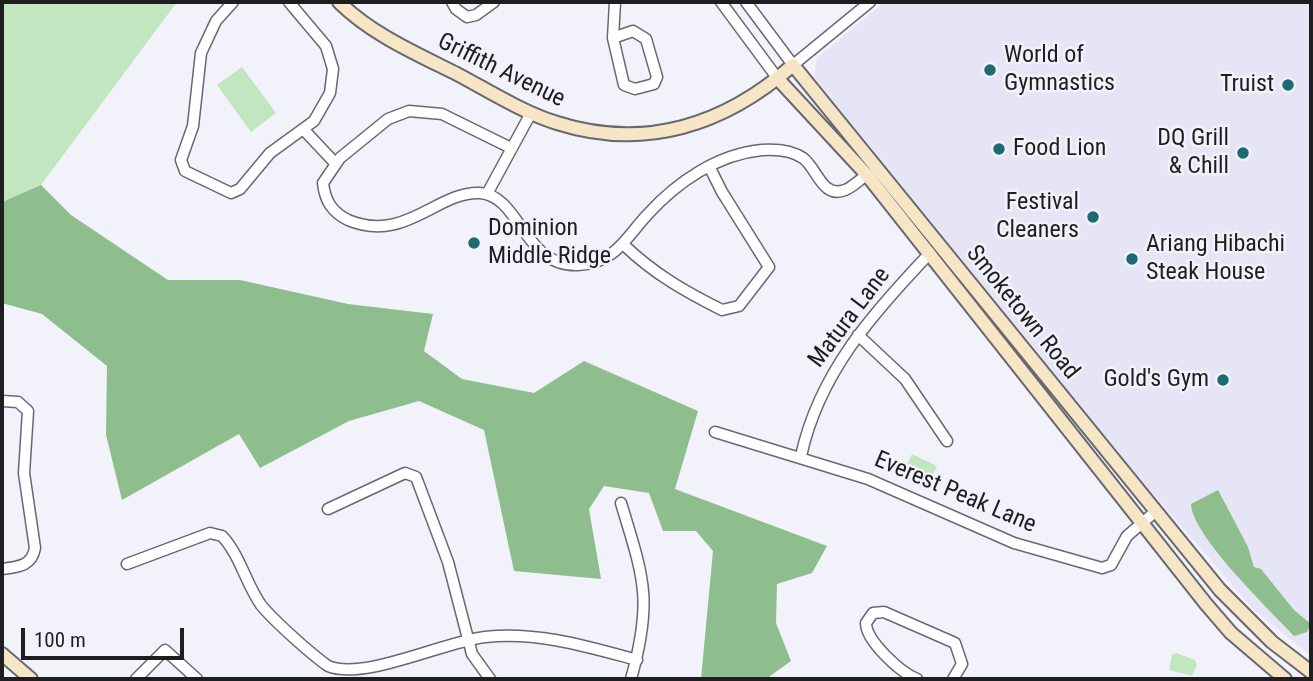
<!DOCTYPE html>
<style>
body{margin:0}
#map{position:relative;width:1313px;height:681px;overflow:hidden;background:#f2f2fb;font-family:"Roboto Condensed",sans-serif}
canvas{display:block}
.frame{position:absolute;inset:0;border:4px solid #1e1e21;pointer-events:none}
.scale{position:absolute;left:21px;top:628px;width:163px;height:32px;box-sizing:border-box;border:4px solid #1e1e21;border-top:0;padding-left:9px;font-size:21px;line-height:24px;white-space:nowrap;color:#1e1e21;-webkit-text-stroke:5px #f2f2fb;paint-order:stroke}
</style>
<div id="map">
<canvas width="1313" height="681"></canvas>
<div class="frame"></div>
<div class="scale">100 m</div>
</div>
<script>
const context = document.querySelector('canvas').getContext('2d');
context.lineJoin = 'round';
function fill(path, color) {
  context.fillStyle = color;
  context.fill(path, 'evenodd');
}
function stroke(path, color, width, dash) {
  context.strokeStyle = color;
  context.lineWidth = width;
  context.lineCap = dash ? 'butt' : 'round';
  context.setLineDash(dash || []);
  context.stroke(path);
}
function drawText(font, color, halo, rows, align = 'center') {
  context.font = font + ' "Roboto Condensed",sans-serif';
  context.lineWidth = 5;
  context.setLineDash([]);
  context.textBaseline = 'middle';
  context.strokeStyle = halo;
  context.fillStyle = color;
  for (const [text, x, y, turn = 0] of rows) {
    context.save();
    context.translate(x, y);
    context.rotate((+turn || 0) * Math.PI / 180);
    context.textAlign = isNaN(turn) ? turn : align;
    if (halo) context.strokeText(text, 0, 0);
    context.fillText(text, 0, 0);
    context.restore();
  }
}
fill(new Path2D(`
 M884,2H1311V656L1254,610L1148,488L814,77L817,58Z`), '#e5e5f5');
fill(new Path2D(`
 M2,2H177L41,185L2,202Z
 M242,67L276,113L251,132L217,85Z
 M912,454L937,466L929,483L904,470Z
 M1176,653L1195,660L1197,665L1192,676L1169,670L1172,655Z`), '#c1e6c0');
fill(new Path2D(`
 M41,185L71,215L168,280H240L348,304L433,314L424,351L462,379L534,393L584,361L698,411L675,489L827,546L812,573L777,584L776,623L791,661L766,679H701L713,551L696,531H663L649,493L604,486L589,509L601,579L514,571L484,430L419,401L349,421L260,468L239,434L122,500L106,435L107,366L42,314L2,303V202Z
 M1218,490L1248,547L1254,567L1261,569L1294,610L1311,624L1307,632L1294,636C1270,610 1192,536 1191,504Z`), '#8fbe8e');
const street = new Path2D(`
 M233,2L216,21L201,53L193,126L181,160L185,171L231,193L240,189L270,153L314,121L330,93L333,69L326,46L289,2
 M452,2L456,9L467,17L476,15L494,2
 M721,2L778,79
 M746,2L793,65L870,2
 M633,31L646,39L657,77L654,84L635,89L624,85L613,38Z
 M613,38L615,2
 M304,130L335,163
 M511,148L442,114L409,111L388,119L340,158L323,183C325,201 332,212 348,220C405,244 437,191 480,193C521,196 523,267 578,265C615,264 626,237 648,214C677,182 718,154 762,150C776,149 791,150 803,158C817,168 822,199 845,190C853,187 860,179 867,175
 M487,194L531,113
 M624,245C654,274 686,292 722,310L739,306L769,267L722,192L709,166
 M858,335L905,379L947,441
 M2,401L18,402L28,411L24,473L35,548C32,566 18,567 2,569
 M715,432L868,479L1014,543L1102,568L1111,565L1127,536L1156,511
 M801,456C819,373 873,313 930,253
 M621,503C644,579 653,600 631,679
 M328,509L405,473L416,477L448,562L472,654L490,679
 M127,564L210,533L222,536C240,555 246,584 261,605C274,621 311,654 328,666C364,681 443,642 485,637C537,631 589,647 637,660
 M136,679L165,650L197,679
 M917,679C901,673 866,641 866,623L873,613L884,612L955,643L962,664L953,679`);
const secondary = new Path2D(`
 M339,2C371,34 417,54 457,74C489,91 522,112 557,123C645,151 725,125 793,65L1220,590L1272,642L1311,672
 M778,79L867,175L1206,604L1231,633L1285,679
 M2,654L31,679`);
stroke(street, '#696870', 13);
stroke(secondary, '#696870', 16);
stroke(street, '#fff', 10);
stroke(secondary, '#f6e6c6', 12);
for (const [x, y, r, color] of [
 [990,70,7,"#1d6a6f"],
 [1288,85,7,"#1d6a6f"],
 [999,149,7,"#1d6a6f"],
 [1243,153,7,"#1d6a6f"],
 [1093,217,7,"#1d6a6f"],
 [474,243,7,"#1d6a6f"],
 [1132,259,7,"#1d6a6f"],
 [1223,380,7,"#1d6a6f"]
]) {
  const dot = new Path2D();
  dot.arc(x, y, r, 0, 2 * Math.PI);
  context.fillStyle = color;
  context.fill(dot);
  stroke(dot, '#f2f2fb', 2.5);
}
drawText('24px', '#1e1e21', '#f2f2fb', [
 ["World of",1004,56],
 ["Gymnastics",1004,84],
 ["Truist",1274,85,"right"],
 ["DQ Grill",1229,139,"right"],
 ["& Chill",1229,167,"right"],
 ["Food Lion",1013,149],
 ["Festival",1079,203,"right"],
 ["Cleaners",1079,231,"right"],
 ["Dominion",488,229],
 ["Middle Ridge",488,257],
 ["Ariang Hibachi",1146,245],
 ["Steak House",1146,273],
 ["Gold's Gym",1209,380,"right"]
], 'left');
drawText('24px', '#1e1e21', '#f2f2fb', [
 ["Griffith Avenue",501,71,26],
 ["Smoketown Road",1022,313,51],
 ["Matura Lane",850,318,-53],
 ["Everest Peak Lane",955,493,23]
]);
</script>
